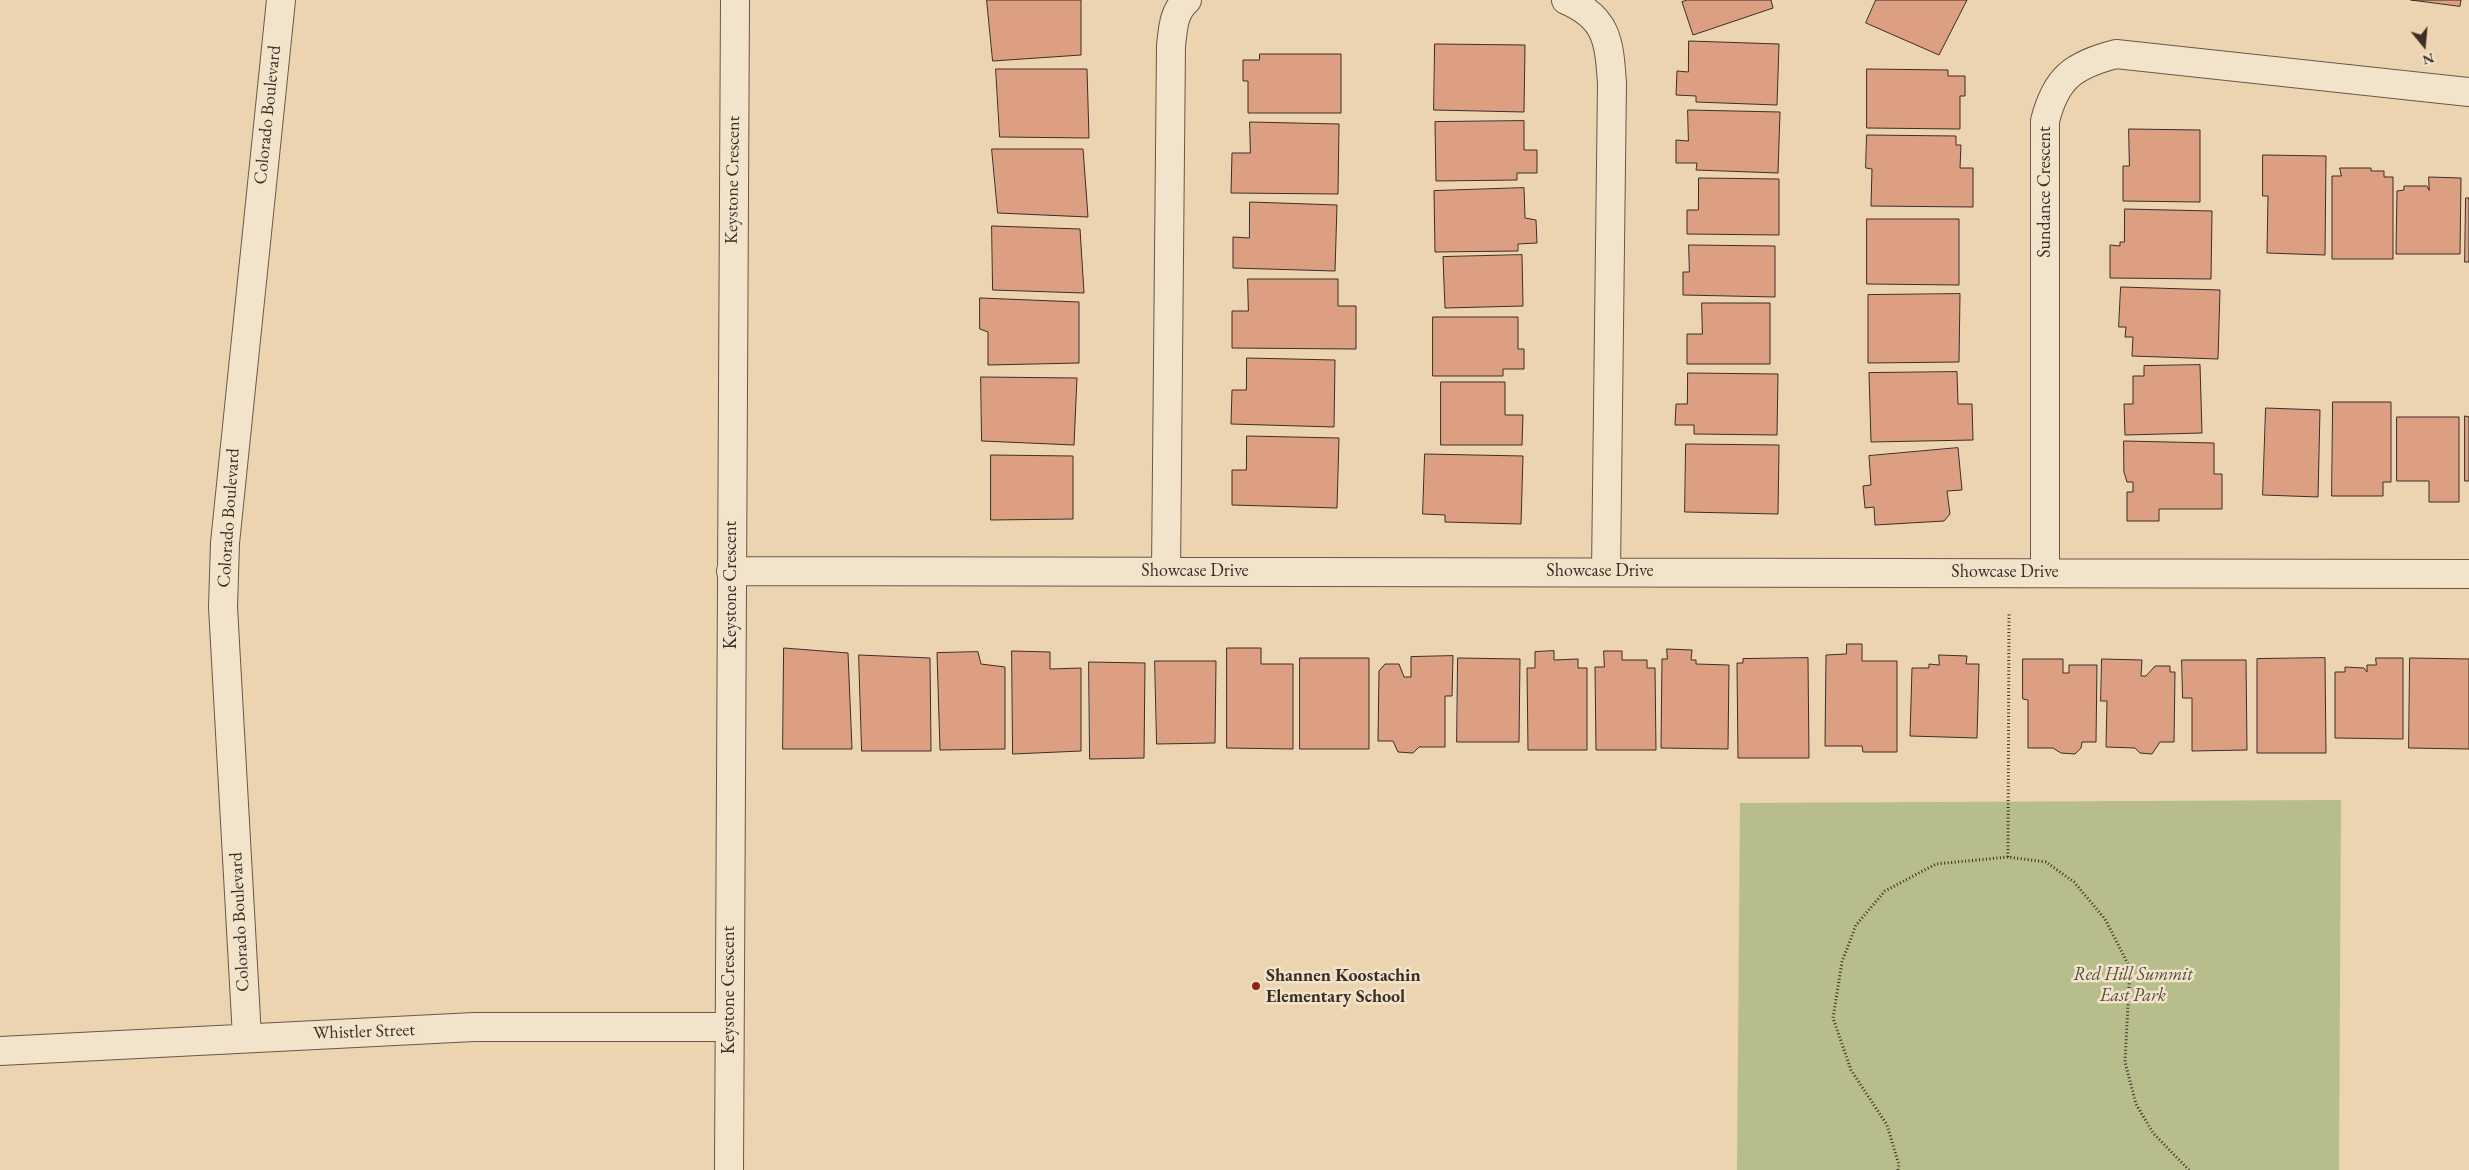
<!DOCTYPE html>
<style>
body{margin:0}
#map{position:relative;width:2469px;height:1170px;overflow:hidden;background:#ebd4af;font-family:"EB Garamond",serif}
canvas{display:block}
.north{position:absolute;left:2399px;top:20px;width:50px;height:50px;-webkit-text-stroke:4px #f2e3cb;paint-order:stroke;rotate:163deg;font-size:14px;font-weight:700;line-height:20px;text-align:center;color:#3c2e27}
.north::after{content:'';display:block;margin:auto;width:18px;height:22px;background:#3c2e27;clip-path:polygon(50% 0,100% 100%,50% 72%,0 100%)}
</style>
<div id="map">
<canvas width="2469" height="1170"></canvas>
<div class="north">N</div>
</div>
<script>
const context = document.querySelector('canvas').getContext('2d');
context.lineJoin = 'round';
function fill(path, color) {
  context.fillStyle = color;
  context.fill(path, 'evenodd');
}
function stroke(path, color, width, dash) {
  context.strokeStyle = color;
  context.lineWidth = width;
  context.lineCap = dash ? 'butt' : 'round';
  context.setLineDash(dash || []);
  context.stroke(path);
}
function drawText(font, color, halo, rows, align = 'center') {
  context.font = font + ' "EB Garamond",serif';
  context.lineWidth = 5;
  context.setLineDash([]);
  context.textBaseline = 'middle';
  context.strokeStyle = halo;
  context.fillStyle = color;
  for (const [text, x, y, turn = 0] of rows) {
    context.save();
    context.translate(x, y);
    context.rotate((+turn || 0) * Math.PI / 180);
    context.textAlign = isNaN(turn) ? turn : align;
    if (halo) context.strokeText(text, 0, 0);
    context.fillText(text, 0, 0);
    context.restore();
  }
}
fill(new Path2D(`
 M2341,800L2339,1170H1737L1740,803Z`), '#b7bd8b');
const building = new Path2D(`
 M987,0H1081V55L993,61Z
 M1688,0H1771L1773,8L1693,35L1682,2Z
 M1876,0H1967L1939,55L1866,23Z
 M2411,0H2461L2460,6Z
 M1689,41L1779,44L1777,105L1696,102V96L1676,95L1677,71L1688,72Z
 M1435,44L1525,45L1524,112L1434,110Z
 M1260,54H1341V113H1248V81H1243V60H1259Z
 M996,69H1087L1089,138L1000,137Z
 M1867,69L1948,70V76H1965V96H1960V129L1867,128Z
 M1688,110L1780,112L1778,173L1696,170L1697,163H1676V140L1688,141Z
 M1524,121V150H1537V173H1517V180L1436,181L1435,122Z
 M1250,122L1339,124L1338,194L1231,193L1232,153H1250Z
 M2129,129L2200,130V202L2123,201V166H2129Z
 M1867,135L1956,136V145H1961L1960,168H1973V207L1871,206L1872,169L1866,168Z
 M992,149H1083L1088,217L998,213Z
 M2263,155L2326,156L2325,255L2267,253L2268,196H2263Z
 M2340,168H2371V171H2384V177H2393V259H2332V176H2341Z
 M2429,177L2461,178L2460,254H2396L2397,191L2404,190V186H2427L2429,190Z
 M1699,178L1779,179V235L1687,234V210H1698Z
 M1524,188L1525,218L1536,220L1537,243L1518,244V251L1435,252L1434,191Z
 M2466,198H2469V262H2465Z
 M1250,202L1337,205L1335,271L1233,268V237L1249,238Z
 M2125,209L2212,211L2211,279L2110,278V245L2120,246V242H2124Z
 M1867,219H1959V285L1867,284Z
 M992,226L1080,229L1084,293L993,290Z
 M1689,245L1775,246V297L1683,295V272H1689Z
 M1522,255L1523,306L1445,308L1443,257Z
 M1248,279H1338V306H1356V349L1232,348V311H1248Z
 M2121,287L2220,290L2218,359L2132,356L2133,337H2125L2126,327H2119Z
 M1960,294L1959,362L1868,363V295Z
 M980,298L1079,302V363L988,365V332L980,329Z
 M1702,303H1770V364H1687V334H1702Z
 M1433,317H1518V349H1524V369H1503V376H1433Z
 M1247,358L1335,360L1334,427L1231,424L1232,390H1246Z
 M2200,365L2202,433L2125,435L2124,404H2133V376H2144V366Z
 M1957,372L1958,404H1972L1973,440L1871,442L1869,373Z
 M1688,373L1778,374L1777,435L1694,434V425H1675L1676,404H1687Z
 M981,377L1077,378L1074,445L982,441Z
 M1441,382H1505V415H1523L1522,445H1441Z
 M2333,402H2391V482H2383V496H2332Z
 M2266,408L2320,410L2318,497L2263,495Z
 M2465,416L2469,417V481H2465Z
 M2397,417H2459V502H2429V481H2397Z
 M1247,436L1339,438L1337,508L1232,505V470H1246Z
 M2124,441L2214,443V474H2222V509H2159V521H2127V492H2133V482H2127L2124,472Z
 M1686,444L1779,445L1778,514L1685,512Z
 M1958,448L1962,490L1947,491L1950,514L1944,521L1875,525L1874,507L1865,508L1863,486L1871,485L1869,456Z
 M1425,454L1523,456L1521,524L1445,522V515L1423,514Z
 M991,455L1073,456V519L991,520Z
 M1847,644H1862V661H1897V752H1863L1862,746H1825L1826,655L1846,654Z
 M784,648L848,653L852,749H783Z
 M1227,648H1261V664H1293V749L1227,748Z
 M1667,649L1692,650L1691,660H1696V664L1729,665L1728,749L1661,748L1662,659H1667Z
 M1012,651L1050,652V669L1081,668V751L1013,754Z
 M1554,651V660L1578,659V668H1587V750H1528L1527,668H1535V652Z
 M1604,651H1622V660H1647V668H1655L1656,750H1596L1595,667H1604Z
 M978,652L981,664L1005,667V749L940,750L937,653Z
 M859,655L930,658L931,751H862Z
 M1939,655L1967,656L1966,664H1979L1977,738L1910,736L1912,668H1929V664L1939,665Z
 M1453,656L1452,696H1445V747H1419L1413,753L1398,752L1393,741H1378L1379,671L1385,664H1399L1404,677H1411V657Z
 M1300,658H1369V749H1300Z
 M1458,658L1520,659L1519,742H1457Z
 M1808,658L1809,758H1738L1737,663H1743V659Z
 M2325,658L2326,753H2257V659Z
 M2376,658H2403V739L2335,738V672H2345V667L2364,668L2367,672V665H2376Z
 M2410,658L2469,659V749L2409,748Z
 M2023,659H2063V673H2069V665H2097L2096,742H2082L2081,748L2075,754L2061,753L2053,748H2028V700L2023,699Z
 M2102,659L2142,660L2141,676H2146L2155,666H2170V672H2175L2174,742H2160L2152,754L2140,753L2135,748L2106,747L2107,701H2101Z
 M2182,660H2246L2247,750L2192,751V698H2183Z
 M1155,661H1216L1215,743L1157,744Z
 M1089,662L1145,663L1144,758L1090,759Z`);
fill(building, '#dd9f81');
stroke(building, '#3c2e27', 1);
const minor = new Path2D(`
 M1566,0C1608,18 1609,42 1612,83L1606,571
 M731,571L2469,574
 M1166,571L1171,46C1173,29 1173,12 1187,0
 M2045,572V121C2056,77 2074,65 2116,54L2469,92
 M247,1037L223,607L225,543L281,0
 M0,1051L474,1027H729
 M729,1170L735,0`);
stroke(minor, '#685849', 30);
stroke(new Path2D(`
 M2008,857L2009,613
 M1898,1170L1899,1165L1887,1125L1851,1070L1833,1018L1842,962L1856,925L1885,891L1936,864L2008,857L2046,862L2074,882L2105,919L2130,968L2125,1062L2136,1104L2153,1133L2189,1170`), '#3c2e27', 3, [1, 2.5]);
stroke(minor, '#f2e3cb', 28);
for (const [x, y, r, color] of [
 [1256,986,5,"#8f2418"]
]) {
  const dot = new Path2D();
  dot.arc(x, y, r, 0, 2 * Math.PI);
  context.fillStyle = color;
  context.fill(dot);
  stroke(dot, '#f2e3cb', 2);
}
drawText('18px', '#3c2e27', '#f2e3cb', [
 ["Colorado Boulevard",268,115,-84],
 ["Keystone Crescent",733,180,-89],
 ["Sundance Crescent",2045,192,-90],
 ["Colorado Boulevard",229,518,-86],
 ["Showcase Drive",1195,571],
 ["Showcase Drive",1600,571],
 ["Showcase Drive",2005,572],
 ["Keystone Crescent",731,585,-90],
 ["Colorado Boulevard",240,922,-93],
 ["Keystone Crescent",729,990,-90],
 ["Whistler Street",364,1032,-2]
]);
drawText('italic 18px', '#554b3b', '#f2e3cb', [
 ["Red Hill Summit",2133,975],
 ["East Park",2133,996]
]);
drawText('bold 18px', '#3c2e27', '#f2e3cb', [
 ["Shannen Koostachin",1266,976],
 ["Elementary School",1266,997]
], 'left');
</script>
